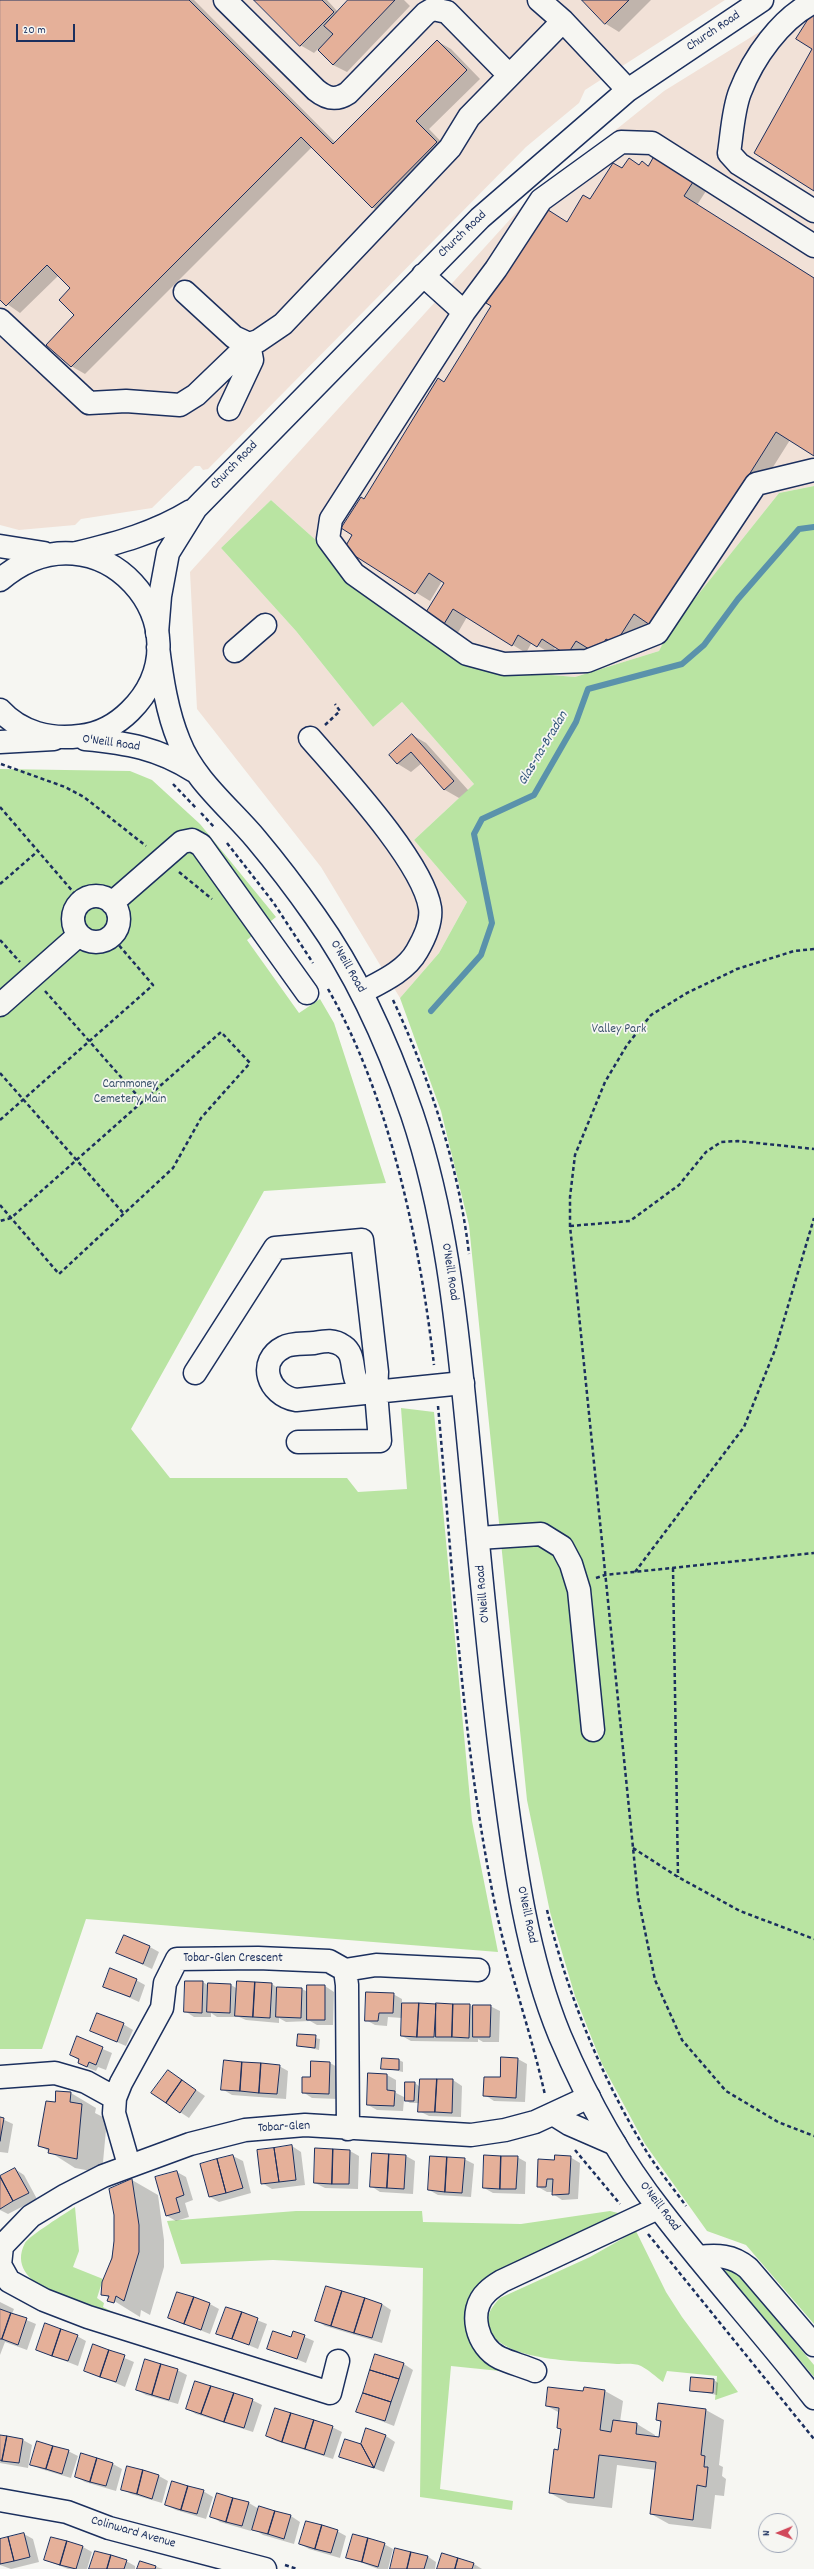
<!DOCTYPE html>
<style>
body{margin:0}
#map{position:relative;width:814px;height:2569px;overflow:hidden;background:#f6f6f2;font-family:Dekko,sans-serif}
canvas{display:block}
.north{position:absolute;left:758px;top:2513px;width:40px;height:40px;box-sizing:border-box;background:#f6f6f2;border:1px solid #9ea6b7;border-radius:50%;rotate:269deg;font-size:11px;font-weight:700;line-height:16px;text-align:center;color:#1b2f5e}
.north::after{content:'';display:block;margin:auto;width:14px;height:18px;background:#d1495b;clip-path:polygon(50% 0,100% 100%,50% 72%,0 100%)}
.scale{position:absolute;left:16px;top:24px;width:59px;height:18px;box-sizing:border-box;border:2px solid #1b2f5e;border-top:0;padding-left:5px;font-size:12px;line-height:14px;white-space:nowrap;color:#1b2f5e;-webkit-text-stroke:3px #f6f6f2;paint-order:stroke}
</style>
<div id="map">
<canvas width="814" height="2569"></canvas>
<div class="north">N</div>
<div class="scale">20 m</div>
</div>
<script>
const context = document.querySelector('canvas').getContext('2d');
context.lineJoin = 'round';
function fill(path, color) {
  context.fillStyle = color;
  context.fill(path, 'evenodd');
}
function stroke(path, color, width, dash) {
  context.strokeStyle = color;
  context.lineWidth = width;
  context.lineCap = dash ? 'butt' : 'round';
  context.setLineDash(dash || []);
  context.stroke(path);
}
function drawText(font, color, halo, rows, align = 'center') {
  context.font = font + ' Dekko,sans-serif';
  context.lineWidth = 3.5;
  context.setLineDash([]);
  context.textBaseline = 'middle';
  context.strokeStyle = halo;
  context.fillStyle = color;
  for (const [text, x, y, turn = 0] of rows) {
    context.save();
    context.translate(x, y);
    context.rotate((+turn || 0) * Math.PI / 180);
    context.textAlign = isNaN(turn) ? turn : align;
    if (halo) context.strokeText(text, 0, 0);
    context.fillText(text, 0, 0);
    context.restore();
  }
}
fill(new Path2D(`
 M0,0H725L585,90L579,103L526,147L208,469L203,470L200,466H195L152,508L81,519L75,525L19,530L0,525Z
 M811,0H814V486L779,493L669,631L659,651L575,677L481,669L432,644L271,500L221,548L296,631L373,727L402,702L474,784L414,840L467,902L439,953L400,998L321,867L197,709L190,572L524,204L664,91Z`), '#f1e1d7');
fill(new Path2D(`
 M814,486V2324L746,2245L707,2231L645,2144L602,2064L575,1996L550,1912L527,1800L469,1225L441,1111L400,998L439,953L467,902L414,840L474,784L402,702L373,727L296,631L221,548L271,500L432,644L481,669L575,677L659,651L669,631L779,493Z
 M0,769L130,771L152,780L200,824L276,917L247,940L299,1013L320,999L334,1023L386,1183L264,1191L131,1429L170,1478H347L358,1492L407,1489L401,1408L434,1412L472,1821L498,1952L86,1919L42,2049H0Z
 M75,2207L79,2251L73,2267L103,2279L97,2298L104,2303L103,2307L113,2312L112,2314C84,2304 2,2287 25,2243C29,2236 66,2213 75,2207Z
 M296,2211H422L423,2222L521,2224L610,2211L622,2214L479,2286C453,2319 468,2350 500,2371L451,2366L440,2489L513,2501L512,2510L420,2497L423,2268L273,2260L181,2264L167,2221Z
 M636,2231L666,2292L682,2317L738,2392L715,2400L717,2376L667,2371L663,2382C656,2377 649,2370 641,2366C635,2363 624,2364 617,2364C587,2361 498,2363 489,2327C486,2314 491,2308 500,2298L590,2257Z
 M730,2264L814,2365V2377L726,2272L724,2268Z`), '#b9e4a2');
fill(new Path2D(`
 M0,0H194L336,143L437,41L451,49L480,79L429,129L450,151L386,215L372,207L312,147L85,374L71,366L75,315L71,288L59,275L20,313L0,299Z
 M255,0H327L338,12L350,0H404L410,6L347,72L333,65L318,49L314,53L300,45Z
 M584,0H651L619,32L606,24Z
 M629,159L640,166H668L706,191L697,205L814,278V455L790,440L668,634L648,622L629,651L582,662L556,646L551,654L532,642L526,653L467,617L456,636L442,628L446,583L442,581L430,601L345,549L354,535L364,500L445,383L567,223L622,169Z
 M412,735L426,743L468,790L459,798L445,790L422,763L411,772L398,764L390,755Z
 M150,1947L159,1952L152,1969L117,1953Z
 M136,1980L145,1985L139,2002L104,1986Z
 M186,1982H203L209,1986L231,1985L238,1989V1982L272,1984L278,1988L302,1989L308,1992L325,1986L334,1992L333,2025H317L310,2021L286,2022L279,2018V2023L246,2020L239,2017H217L211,2013V2017H194L185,2011Z
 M393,1994L402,1999V2004L470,2005L474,2008L490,2006L500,2011L499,2042H483L478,2039V2042L411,2041L402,2036V2018L388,2017L387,2026L375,2025L366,2020Z
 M123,2024L133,2030L126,2046L91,2031Z
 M299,2035L320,2039L319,2050L298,2045Z
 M77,2038L112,2053L106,2070L98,2067L96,2071L88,2068L71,2054Z
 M502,2058L518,2059L527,2064L525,2102L494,2101L485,2095L501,2079Z
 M399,2060L403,2062V2072L383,2068Z
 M330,2063L339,2068L338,2099L312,2098L303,2092Z
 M279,2066L288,2071L286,2099L232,2095L222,2089Z
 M168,2071L205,2096L189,2118L180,2112Z
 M369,2074L387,2075L396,2080V2093L406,2098L415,2083L420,2087L453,2080L462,2086L461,2117L429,2116L419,2111L420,2103H410L404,2099L403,2111L377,2110L368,2105Z
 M71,2093L96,2108L95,2113L107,2119L102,2173L75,2168L39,2145L56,2103Z
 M0,2118L13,2124L8,2153L0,2152Z
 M292,2146L301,2152L305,2185L272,2189L262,2183Z
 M350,2151L359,2156L358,2189L325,2188L315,2183Z
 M373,2154L406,2156L415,2161L413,2194L380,2192L371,2186Z
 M233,2156L243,2161L251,2193L219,2202L210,2197L201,2165Z
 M517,2157L526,2162L525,2194L493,2193L484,2188Z
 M570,2157L580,2163L578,2199L562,2200L553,2194V2192H547L538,2187L555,2161Z
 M464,2159L474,2164L471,2197L438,2195L429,2190Z
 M15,2169L24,2175L37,2199L8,2214L0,2210V2178Z
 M177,2172L186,2177L193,2200L185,2203L189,2217L176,2221L167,2216Z
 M132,2180L158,2195L164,2240V2267L150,2315L141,2310L140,2317L103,2294L115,2241V2215L110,2190Z
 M326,2287L382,2304L391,2310L382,2343L325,2326L316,2320Z
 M0,2302L14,2309L12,2314L36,2324L27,2350L5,2342L0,2355Z
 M210,2304L219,2309L210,2334L169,2318Z
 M226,2308L267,2324L258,2349L218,2333Z
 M293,2332L314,2341L306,2363L268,2348L291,2338Z
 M77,2336L86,2341L78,2366L37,2350Z
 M93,2345L134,2362L125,2387L85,2370Z
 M404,2364L413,2370L394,2426L358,2412Z
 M177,2370L187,2375L178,2404L146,2395L137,2390Z
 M714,2380L718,2383L717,2395L691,2390Z
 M605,2391L623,2401L620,2422L637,2424L655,2435V2438H660L662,2423L657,2420L658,2404L706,2410L724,2420L719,2465L723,2467L722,2476L726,2479L724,2496L715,2495L711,2529L669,2524L651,2514L656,2470L617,2465L612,2508L568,2503L550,2493L562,2430L558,2428L560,2413L547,2406L584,2392Z
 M252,2400L262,2405L253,2432L196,2414L187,2409Z
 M332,2427L342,2432L333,2459L276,2441L267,2436Z
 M0,2436L23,2440L32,2445L28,2468L0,2463Z
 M386,2436L395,2442L384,2472L340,2456Z
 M68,2451L78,2456L71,2478L41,2469L31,2464Z
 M113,2464L122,2469L116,2491L85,2482L76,2477Z
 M128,2467L159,2476L168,2481L162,2503L131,2494L122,2489Z
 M203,2491L213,2497L206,2519L176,2510L166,2505Z
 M249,2503L259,2509L260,2507L291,2516L300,2522L294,2544L263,2535L252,2528L251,2531L220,2522L211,2516Z
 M337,2531L346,2536L340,2558L309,2549L300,2544Z
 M24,2534L33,2539L39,2562L11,2569L0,2565V2540Z
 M384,2544L393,2549L388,2569H378L347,2557Z
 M83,2547L92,2552L87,2569H68L45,2560Z
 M443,2555L474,2564L482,2569H438Z
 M427,2556L436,2562L435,2569H391Z
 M126,2561L135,2566V2569H90Z
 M140,2562L163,2569H139Z`), '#0003');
stroke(new Path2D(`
 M431,1011L481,955L492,923L474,834L482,819L534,795L576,722L588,689L682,664L704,645L738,599L799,529L814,527`), '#5a92ab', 6);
const building = new Path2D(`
 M0,0H189L333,144L437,40L467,70L416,121L437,142L372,208L301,137L71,367L46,345L74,315L59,300L70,288L47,265L6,306L0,300Z
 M254,0H322L334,12L300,46Z
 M348,0H395L333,65L318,50L333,34L324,26Z
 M582,0H629L605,24Z
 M814,10V191L754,153L812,49L796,39Z
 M654,157L693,182L684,196L814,278V456L776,432L653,627L634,614L615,644L606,639L597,654L576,641L567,655L542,639L537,647L518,635L512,646L453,609L441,629L423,617L444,583L429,573L415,594L344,549L352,535L341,528L361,497L364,499L438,378L444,382L491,306L486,303L545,208L567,222L583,195L590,199L613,163L622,168L629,158L639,165L642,161L648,166Z
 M412,734L454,781L444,790L411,752L397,764L389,755Z
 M124,1935L150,1946L143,1964L116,1953Z
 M110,1968L137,1979L130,1997L103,1987Z
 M185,1981H203L202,2013L184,2012Z
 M237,1981L255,1982L253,2017L235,2016Z
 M255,1982L272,1983L270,2018L253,2017Z
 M208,1983L231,1984L230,2013L207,2012Z
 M307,1985H325V2020H307Z
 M277,1987L302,1988L301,2018L276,2017Z
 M366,1992L394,1993L393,2013H379L378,2021H365Z
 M402,2003H419L417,2037L401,2036Z
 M419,2003L436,2004L434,2037H417Z
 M436,2003L453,2004L452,2037H436Z
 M453,2004H470L469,2038L452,2037Z
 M473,2005H491L490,2037H473Z
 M97,2013L124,2023L117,2042L90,2031Z
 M298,2034L316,2035L315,2048L297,2046Z
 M77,2036L103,2047L96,2065L89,2062L87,2067L78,2063L79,2059L70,2055Z
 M501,2057L518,2058L516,2098L483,2096L484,2077H500Z
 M382,2058L399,2059V2070L381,2069Z
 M224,2060L242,2062L240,2091L221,2090Z
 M311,2061L330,2062L329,2094L302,2093V2077H310Z
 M242,2062L261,2063L259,2093L240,2091Z
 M261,2063L280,2065L277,2094L259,2093Z
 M168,2070L182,2080L166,2103L151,2093Z
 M368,2073L387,2074V2090L395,2091L394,2106L367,2105Z
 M420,2079H437L435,2112H418Z
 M437,2079H453L452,2113L435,2112Z
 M182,2080L196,2090L180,2113L166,2103Z
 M405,2082H415L414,2101H405Z
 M56,2091L71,2092L70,2102L82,2104L77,2159L48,2153L49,2149L38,2146L46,2101L55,2102Z
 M0,2117L4,2118L0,2141Z
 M292,2145L296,2180L279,2182L274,2148Z
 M274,2148L279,2182L261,2184L257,2150Z
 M315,2148L333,2149L332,2184L314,2183Z
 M333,2149L350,2150L349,2184H332Z
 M372,2153L389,2154L387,2188L370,2187Z
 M389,2154L406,2155L404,2189L387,2188Z
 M233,2155L243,2188L226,2193L217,2159Z
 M484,2155L501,2156L500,2189L483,2188Z
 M555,2155L571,2156L569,2194L552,2195L553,2179H547L546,2187H537L538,2159L554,2160Z
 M430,2156L447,2157L445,2192L428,2190Z
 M501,2156H518L516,2189H500Z
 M447,2157L465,2158L462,2193L445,2192Z
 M217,2159L226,2193L209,2197L200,2164Z
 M15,2168L29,2193L13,2201L0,2176Z
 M177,2171L184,2195L176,2198L180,2212L166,2216L155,2177Z
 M0,2177L13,2201L0,2209Z
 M132,2179L139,2225V2252L124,2301L116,2296L114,2303L107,2301L109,2296L101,2295L102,2282L112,2258L114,2241V2215L109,2189Z
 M326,2286L342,2291L331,2326L315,2321Z
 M342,2291L365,2298L354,2333L331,2326Z
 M177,2292L194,2297L184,2324L168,2318Z
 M194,2297L210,2303L201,2330L184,2324Z
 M365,2298L382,2304L372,2338L354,2333Z
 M226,2307L242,2312L232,2339L216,2334Z
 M0,2309L11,2313L2,2339H0Z
 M242,2312L258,2318L249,2345L232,2339Z
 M11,2313L27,2318L18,2345L2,2339Z
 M45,2323L61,2329L52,2356L36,2350Z
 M61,2329L78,2335L68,2361L52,2356Z
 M273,2331L291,2337L293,2331L305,2335L297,2359L267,2349Z
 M93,2344L109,2350L100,2377L84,2371Z
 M109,2350L125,2355L116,2382L100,2377Z
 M375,2354L404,2363L399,2379L370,2370Z
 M145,2359L161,2364L152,2395L136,2390Z
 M161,2364L178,2369L169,2400L152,2395Z
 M370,2370L399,2379L391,2402L363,2393Z
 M691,2377L714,2379L713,2393L690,2391Z
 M195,2381L211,2386L201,2414L186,2409Z
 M211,2386L234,2393L224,2422L201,2414Z
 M548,2387L583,2391L584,2387L605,2390L600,2430L611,2432L613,2420L637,2423L636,2434L659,2437L661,2421L656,2420L658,2403L706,2409L701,2455L705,2456L704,2467H708L706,2487L697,2485L693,2520L650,2514L656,2462L599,2455L594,2498L549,2493L554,2449L558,2450L561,2429L557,2428L559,2408L546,2406Z
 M234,2393L253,2399L244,2428L224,2422Z
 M363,2393L391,2402L385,2421L356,2412Z
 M275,2408L291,2413L282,2442L266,2436Z
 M291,2413L314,2420L305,2449L282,2442Z
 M314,2420L333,2426L324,2455L305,2449Z
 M366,2428L386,2435L374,2468L361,2444Z
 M0,2435L7,2436L2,2461L0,2460Z
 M7,2436L23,2439L19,2463L2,2461Z
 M345,2439L361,2444L374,2468L339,2457Z
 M37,2441L53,2446L46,2469L30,2465Z
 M53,2446L69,2450L62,2474L46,2469Z
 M81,2453L97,2458L90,2482L75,2477Z
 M97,2458L113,2463L106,2486L90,2482Z
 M127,2466L143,2470L137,2494L121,2490Z
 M143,2470L159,2475L152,2499L137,2494Z
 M172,2481L188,2486L181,2510L165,2505Z
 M188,2486L204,2490L197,2514L181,2510Z
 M217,2493L233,2498L226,2522L210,2517Z
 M233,2498L249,2502L242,2526L226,2522Z
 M259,2506L275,2511L268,2534L252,2530Z
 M275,2511L291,2515L284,2539L268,2534Z
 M306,2521L322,2525L315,2549L299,2544Z
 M322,2525L338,2530L331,2553L315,2549Z
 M24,2533L30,2557L14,2561L8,2537Z
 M353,2534L368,2538L362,2562L346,2558Z
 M8,2537L14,2561L0,2564V2539Z
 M51,2537L67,2541L60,2565L44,2560Z
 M368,2538L385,2543L378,2567L362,2562Z
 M67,2541L83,2546L76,2569L60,2565Z
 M395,2548L411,2552L407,2569H390Z
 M95,2551L111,2555L107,2569H89Z
 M411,2552L428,2556L424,2569H407Z
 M442,2553L458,2558L455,2569H437Z
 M111,2555L127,2560L124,2569H107Z
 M458,2558L474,2563L472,2569H455Z
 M140,2561L156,2566L155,2569H137Z`);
fill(building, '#e5b099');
stroke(building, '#1b2f5e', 1);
const minor = new Path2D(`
 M225,0L316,90C327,99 336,101 348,93L426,13L433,9L447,12L509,75
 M539,0L563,21L628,90
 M814,2C781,18 753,58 740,92C733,110 732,134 729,153L739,164L814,211
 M814,246L652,143L621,142L541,200L496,269L464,312L331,519L328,539L354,574L467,654L504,664L587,661L657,633L756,484L814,470
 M423,275L464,312
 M185,292L234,337L249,344L258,341L283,324L450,148L469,117L563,21
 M0,320L89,403L126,401L180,405L196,395L249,344
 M229,409L252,360L249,344
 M77,553C118,543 155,533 191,511
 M157,633L160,596L168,553L196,508L480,218L628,90L762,0
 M235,651L265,625
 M310,738C342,775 423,862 430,908C432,922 424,939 417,951C406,971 381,982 362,992
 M0,742L54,739
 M73 919a23 23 0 1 1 46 0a23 23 0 1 1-46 0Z
 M112,903L182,842L192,840L201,845L307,993
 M0,1005L79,935
 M195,1373L275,1248L362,1240L377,1372L376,1392L380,1441L298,1442
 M369,1393C365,1389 359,1385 356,1380C351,1368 355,1354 343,1346C334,1339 325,1341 314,1343C305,1344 291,1343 284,1347C256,1361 268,1395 296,1400L463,1383
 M478,1538L541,1534L562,1547L571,1564L579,1590L593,1730
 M345,1970L376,1965L478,1970
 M0,2077L55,2073L86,2082L115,2098
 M553,2114L569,2124L615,2144
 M129,2165L114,2113L115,2098L121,2083L162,2008L165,1983L177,1959L258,1958L329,1961L345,1970L347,1985L348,2129
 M698,2257C718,2255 732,2255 748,2268L814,2345
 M338,2361L330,2393L88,2317L44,2300L9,2281L0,2265L2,2246L31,2216L66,2195L103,2176L190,2144L245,2130L305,2125L471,2135L505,2130L535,2122L589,2097
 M535,2371C523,2366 511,2363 500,2358C477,2347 467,2311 487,2292C491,2288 497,2284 502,2281L658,2208
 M0,2500L67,2512L109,2528L265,2569`);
const major = new Path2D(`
 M0,546L44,553
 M0,580C98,496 213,629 130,711C117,724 99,734 80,736C51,740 21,733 0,710
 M158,647C162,679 167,712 179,741C194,780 230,808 256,839C277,864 296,889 315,916C358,976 388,1044 412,1114C445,1212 456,1315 466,1417C478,1539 488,1661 504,1782C515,1867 527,1956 560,2036C586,2097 620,2159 661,2211C710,2275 764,2334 814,2398
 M85,739C127,743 158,748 194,771`);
stroke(minor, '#1b2f5e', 25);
stroke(major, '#1b2f5e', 25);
stroke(new Path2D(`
 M325,725L340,711L335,704
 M1,764L65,787L84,797L146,846
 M173,784L196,808
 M0,807L81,901
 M201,813L214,827
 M227,843L273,902L313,963
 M179,872L212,899
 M0,884L38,851
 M0,940L20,962
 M814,949L794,951L737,969L687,993L651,1015L627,1045L605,1082L575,1155L570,1197V1226L638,1897L655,1980L682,2040L726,2091L778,2122L814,2136
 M328,989C390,1097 420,1243 434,1365
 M45,991L143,1102
 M393,1000C430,1079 459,1167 469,1254
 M0,1073L124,1214
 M0,1120L153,985L111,936
 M0,1205L59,1274L173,1168L201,1118L250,1063L221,1032L11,1218L0,1221
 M570,1226L630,1221L679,1185L706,1152L721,1142L738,1141L814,1149
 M438,1406C453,1569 461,1734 493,1895C506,1963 530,2028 545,2095
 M673,1568L678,1877
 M635,1572L744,1427L775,1350L814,1218
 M596,1578L605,1575L814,1553
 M633,1848L678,1877L740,1911L814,1939
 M547,1910C567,1992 599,2072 642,2144C654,2165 671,2185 686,2206
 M575,2150L620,2204
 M648,2234L814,2439
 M285,2565L297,2569`), '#1b2f5e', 2.5, [4, 3]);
stroke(minor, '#f6f6f2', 22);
stroke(major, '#f6f6f2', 22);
drawText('13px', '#1b2f5e', '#f6f6f2', [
 ["Church Road",714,32,-34],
 ["Church Road",463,235,-44],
 ["Church Road",235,466,-46],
 ["O'Neill Road",111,744,8],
 ["O'Neill Road",347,967,60],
 ["O'Neill Road",449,1272,81],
 ["O'Neill Road",484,1594,-95],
 ["O'Neill Road",526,1915,78],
 ["Tobar-Glen Crescent",233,1959],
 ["Tobar-Glen",284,2128,-3],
 ["O'Neill Road",659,2207,53],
 ["Colinward Avenue",133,2533,16]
]);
drawText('13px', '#3b536c', '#f6f6f2', [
 ["Valley Park",619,1030],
 ["Carnmoney",130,1085],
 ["Cemetery Main",130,1100]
]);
drawText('italic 14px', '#35587e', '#f6f6f2', [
 ["Glas-na-Bradan",544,749,-59]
]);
</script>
